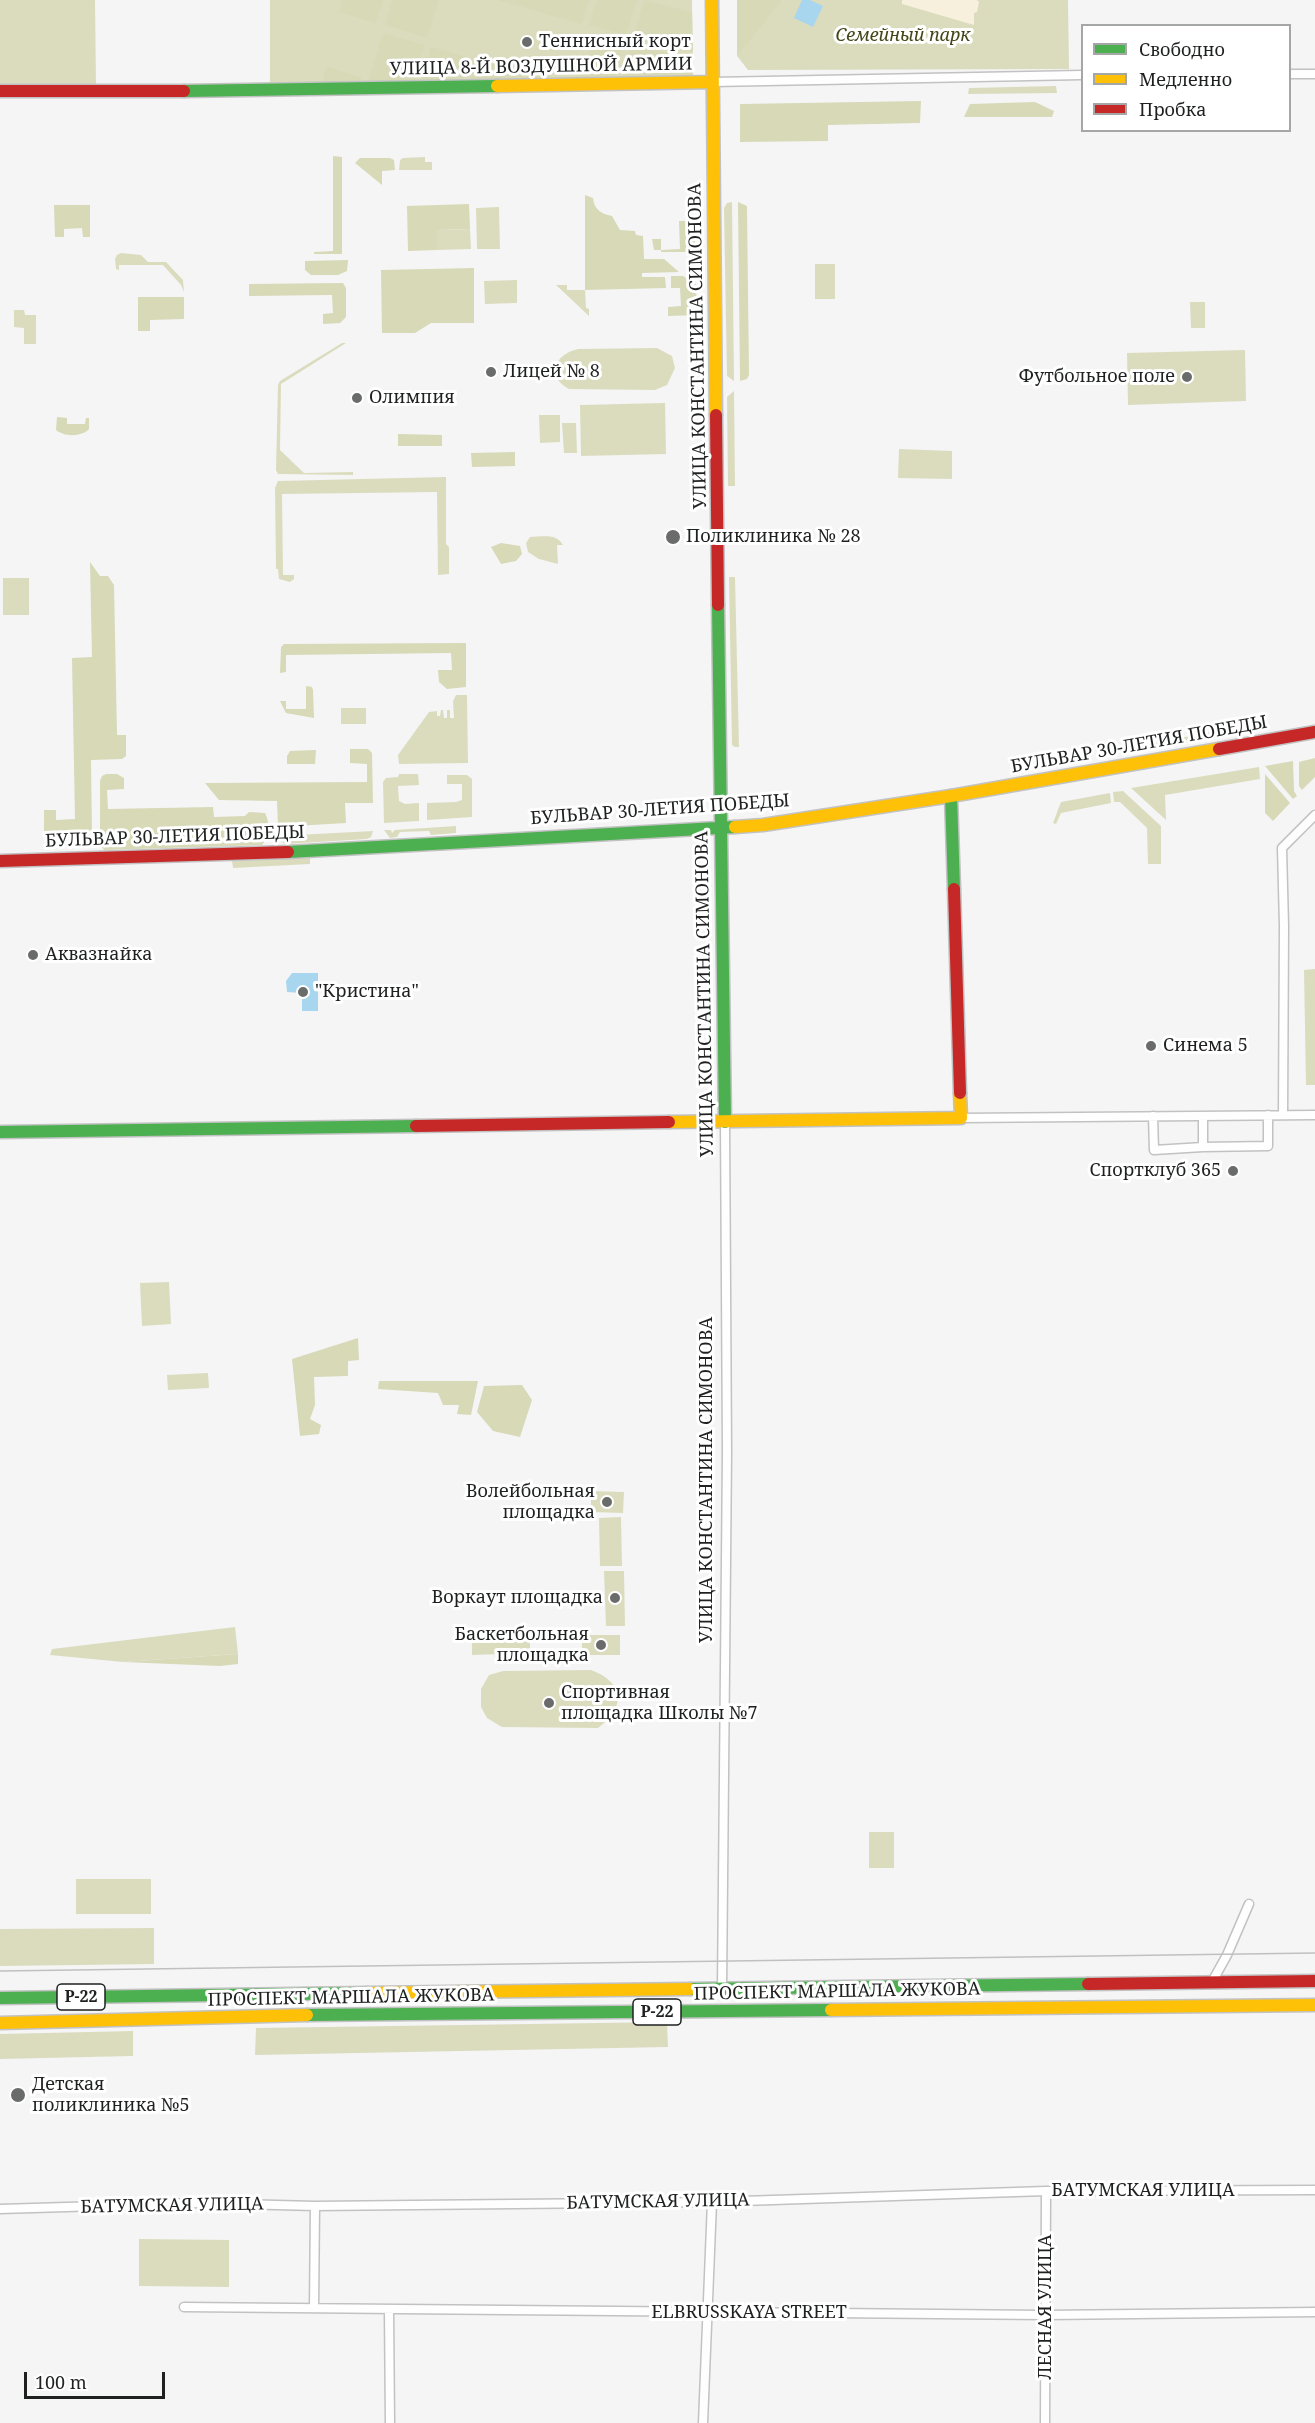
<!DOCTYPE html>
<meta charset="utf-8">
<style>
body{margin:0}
#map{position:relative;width:1315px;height:2423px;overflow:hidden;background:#f5f5f6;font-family:"Noto Serif",serif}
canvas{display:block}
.legend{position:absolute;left:1081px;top:24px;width:210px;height:108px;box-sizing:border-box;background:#fff;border:2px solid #a5a6a6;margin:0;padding:8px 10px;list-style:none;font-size:18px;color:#1f2020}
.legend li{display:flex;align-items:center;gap:12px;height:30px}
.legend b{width:30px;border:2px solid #a5a6a6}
.scale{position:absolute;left:24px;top:2372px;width:141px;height:27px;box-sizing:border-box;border:3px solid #1f2020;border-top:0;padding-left:8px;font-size:18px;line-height:21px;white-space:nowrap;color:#1f2020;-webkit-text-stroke:4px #fff;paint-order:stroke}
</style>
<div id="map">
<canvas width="1315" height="2423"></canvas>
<ul class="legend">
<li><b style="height:8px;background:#4caf50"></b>Свободно</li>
<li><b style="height:8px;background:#ffc107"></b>Медленно</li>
<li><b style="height:8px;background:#c62828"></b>Пробка</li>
</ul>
<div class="scale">100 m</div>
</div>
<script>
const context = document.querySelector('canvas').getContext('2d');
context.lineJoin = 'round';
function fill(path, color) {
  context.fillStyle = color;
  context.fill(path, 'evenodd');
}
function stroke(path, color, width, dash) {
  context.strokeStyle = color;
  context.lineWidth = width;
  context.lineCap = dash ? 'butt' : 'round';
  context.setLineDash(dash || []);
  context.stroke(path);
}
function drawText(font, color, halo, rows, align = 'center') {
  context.font = font + ' "Noto Serif",serif';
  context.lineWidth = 6;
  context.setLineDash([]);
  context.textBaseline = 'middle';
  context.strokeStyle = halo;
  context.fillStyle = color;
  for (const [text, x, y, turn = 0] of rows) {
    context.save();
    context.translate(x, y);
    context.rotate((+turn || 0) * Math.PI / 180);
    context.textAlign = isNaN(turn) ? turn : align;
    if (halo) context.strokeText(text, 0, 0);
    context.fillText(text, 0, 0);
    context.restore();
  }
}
fill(new Path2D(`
 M0,0H95L96,86L0,88Z
 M270,0H692L693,79L270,85Z
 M737,0H1068L1069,69L748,70L737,56Z
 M1056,86L1057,93L968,94L969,88Z
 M425,157V162H432V170H399L400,160L403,158Z
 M732,202L734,381L727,376L724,208L727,203Z
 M499,207L500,249H477L476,208Z
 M470,229L471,249L437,250L436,230Z
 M121,253L141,255L148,262H166L183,280L184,292L181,285L163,265H119V270L116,269L115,259L117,255Z
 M815,264H835V299H815Z
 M517,280V303L485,304L484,281Z
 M556,285H567V290H585L586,308L589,309V316Z
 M1190,302H1205V328H1191Z
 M14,310H24L25,315H36V344H24V328L14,327Z
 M342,343H346L281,384L280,450L304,473L353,472V475L278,474L276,470L278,385L280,381Z
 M657,348L672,356L675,368L667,385L655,390L569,389C545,376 555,354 578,349Z
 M1245,350L1246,401L1128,405L1127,353Z
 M734,391L735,486H728L727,397Z
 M665,403L666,454L581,456L580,405Z
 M539,415H560V442L540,443Z
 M562,423H576L577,453H564Z
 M899,449L952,451V479L898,478Z
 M446,477V544L449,547V574L438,575L437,492L282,494L283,575H294V579L290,582L279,579L278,569H276L275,488L278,481Z
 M530,537C542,537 556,533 563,545H557L558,564L539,559L528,552L526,543Z
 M729,577H735L739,747H735L732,745Z
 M3,578H29V615H3Z
 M456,695H467L468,763L399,764L398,755L429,712L437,711V716H440L441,710H443L444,718H447V710H450V718H454L453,701Z
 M341,708H366V724H341Z
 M1253,724L1246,732L1156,749L1149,744Z
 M1259,767L1260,779L1165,795L1166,820L1131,788Z
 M399,774H418L419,785L398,786L399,801L405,804L419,803V821L384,823L383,782L386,778L398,777Z
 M447,775H467L472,779V817L427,820V803L456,802L462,800V784H447Z
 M1123,791L1161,826V864H1148L1147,828L1120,802H1114L1113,792Z
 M1110,793L1111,803L1061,813L1056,824L1053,823L1061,802Z
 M456,826V833L431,835L429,831L400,832L397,837L390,838L384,830H391L392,833L395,830Z
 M373,831L371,837L367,839L285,844L280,841L278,836Z
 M310,858V864L233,868L232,861Z
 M1315,969V1085H1306L1304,970Z
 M169,1282L171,1324L142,1326L140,1283Z
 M208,1373L209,1388L168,1390L167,1375Z
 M591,1491L624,1492L623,1513L591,1512Z
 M621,1517L622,1566H600L599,1518Z
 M604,1571H624L625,1626H606Z
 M235,1627L238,1654L123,1662L50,1655L52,1649Z
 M582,1635H620V1655H582Z
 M530,1641V1653L472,1655V1643Z
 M591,1670C624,1682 627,1707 598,1728L502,1727L487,1718L481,1707V1689L489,1675L503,1671Z
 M869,1832H894V1868H869Z
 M76,1879H151V1914H76Z
 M154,1928V1964L0,1966V1929Z
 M667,2022L668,2047L255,2055L256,2028Z
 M133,2031V2056L0,2059V2034Z
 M139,2239L229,2240V2287L139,2286Z`), '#dbdcbe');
fill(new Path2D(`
 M342,0H383L376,23L339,12Z
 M392,0H439L427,38L385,25Z
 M497,0H589L582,24Z
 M597,0H637L626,35L589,25Z
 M644,0L692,12L693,52L634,37Z
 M737,0H782L737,56Z
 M383,33L424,45L415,74V83H368Z
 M595,34L623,42L614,80H575L577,68L584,70Z
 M632,44L693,60V79L622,80Z
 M431,47L468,57L461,82H422Z
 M473,59L555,81L470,82Z
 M326,66L362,78L359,83L323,82Z
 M921,101L920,123L828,125V141L740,142V104Z
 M1035,102L1054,111L1052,117H964L970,104Z
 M333,156L342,157V254H314V252L333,251Z
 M360,158H390L394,160L395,170L382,171V185L355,163Z
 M585,195L593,198C594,209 601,214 612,216L620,230L635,231L636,235L643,236L644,259H664L679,272L642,273V277H665L666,288L585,290Z
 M738,202L747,206L749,375L747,379L740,381Z
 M469,204L470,229L437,230V250L408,251L407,206Z
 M54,205H90V237H83L82,228L64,229V237H55Z
 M679,221H695V252H661V250H654L652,239H661V250L680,249Z
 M348,260L347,271L338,275H311L305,270V261Z
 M474,268V323H431L415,333H382L381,270Z
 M671,276H683L696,284L697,315L668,316V307L681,306L680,288H671Z
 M343,283L346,288V317L340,323L323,324V314L333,313L332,295L249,296V284Z
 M138,297H184V319L150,320V331H138Z
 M57,417L67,418V424H85L86,418H89V429C82,437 64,437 56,430Z
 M398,434L442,435V446H398Z
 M515,452V466L472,467L471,453Z
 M501,543L520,546L522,554L516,561L501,564L491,547Z
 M90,562L100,576H108L114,585L117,735H126V756L122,759L91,760L92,836L44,837V810H56V820L75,819L72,658L92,657Z
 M466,643V687L447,689L439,682L438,670H452L451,653L286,655V672L280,673L281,647L284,644Z
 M306,686L312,687L313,690L314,718L286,713L280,701H286V709H306Z
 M350,749H368L372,753L373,803H345L346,823L278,827L277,801L219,800L205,783L367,782V764L350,763Z
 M316,750L315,764H287V756L290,751Z
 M1315,758V777L1302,790L1299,786V762Z
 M1293,761L1294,791L1297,796L1293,799L1265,766Z
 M106,774H117L124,778V789L107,790L108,809L213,807L214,817L245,816L249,812L265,813C270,823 270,837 262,845L104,850L100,844V781L102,776Z
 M1265,774L1290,803L1273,821L1265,813Z
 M358,1338L359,1360L348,1361V1376L314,1377L315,1405L310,1419L321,1425L319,1434L300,1436L292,1359Z
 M379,1381H478L471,1415L457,1414L459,1405H443L438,1393L378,1389Z
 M522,1385L532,1400L520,1437L493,1431L477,1412L484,1386Z
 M238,1654V1664L220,1666L123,1662Z`), '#d7d9b7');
fill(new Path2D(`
 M902,0H977L979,2L977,12L974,13V25L902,4Z`), '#f6f0dc');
fill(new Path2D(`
 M802,0H810L823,6L813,27L794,18Z
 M292,973H318V1011H302V993L287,992L286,981Z`), '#a7d6ee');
const street = new Path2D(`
 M1290,74H1315
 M713,82L1082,75
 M1283,1115L1284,926L1282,848L1315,815
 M1153,1116L1154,1150L1203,1147
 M1203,1116V1147L1268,1146V1115
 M961,1118L1315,1115
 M1212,1982L1227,1955L1249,1904
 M722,1988L727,1453L725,1122
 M0,2209L199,2203L315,2206L712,2202L1046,2191L1315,2190
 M184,2307L1046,2315L1315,2312
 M314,2308L315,2206
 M389,2310L390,2423
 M703,2423L712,2202
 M1045,2423L1046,2191`);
const fast = new Path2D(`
 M184,91L497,86
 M718,605L725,1122
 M951,796L954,889
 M288,852L735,827
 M0,1132L416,1126
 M690,1989L1088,1984
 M0,1998L367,1993
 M307,2015L831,2010`);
const slow = new Path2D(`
 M712,0L716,415
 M497,86L713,82
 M735,827L763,825L951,796L1219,749
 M669,1122L961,1118L960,1093
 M367,1993L690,1989
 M831,2010L1315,2005
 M0,2023L307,2015`);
const jam = new Path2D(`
 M0,91H184
 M716,415L718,605
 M1219,749L1315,732
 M0,861L288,852
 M954,889L960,1093
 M416,1126L669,1122
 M1088,1984L1315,1981`);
stroke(street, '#c2c2c3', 11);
stroke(fast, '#c2c2c3', 15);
stroke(slow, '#c2c2c3', 15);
stroke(jam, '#c2c2c3', 15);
stroke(street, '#fefefe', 8);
stroke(fast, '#4caf50', 12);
stroke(slow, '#ffc107', 12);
stroke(jam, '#c62828', 12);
stroke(new Path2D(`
 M0,1971L1315,1953`), '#bfc0c0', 1.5);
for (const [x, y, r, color] of [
 [527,42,6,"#6a6b6b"],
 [491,372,6,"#6a6b6b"],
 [1187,377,6,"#6a6b6b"],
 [357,398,6,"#6a6b6b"],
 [673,537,8,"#6a6b6b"],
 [33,955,6,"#6a6b6b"],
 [303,992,6,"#6a6b6b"],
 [1151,1046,6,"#6a6b6b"],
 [1233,1171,6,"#6a6b6b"],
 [607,1502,6,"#6a6b6b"],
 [615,1598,6,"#6a6b6b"],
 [601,1645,6,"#6a6b6b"],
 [549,1703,6,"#6a6b6b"],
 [18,2095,8,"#6a6b6b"]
]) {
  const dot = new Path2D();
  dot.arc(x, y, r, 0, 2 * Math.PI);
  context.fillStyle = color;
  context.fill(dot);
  stroke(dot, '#fff', 2);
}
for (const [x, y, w] of [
 [81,1997,48],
 [657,2012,48]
]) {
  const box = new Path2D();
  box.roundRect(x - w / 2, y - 13, w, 26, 4.5);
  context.fillStyle = '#fff';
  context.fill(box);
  stroke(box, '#1f2020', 1.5);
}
drawText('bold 16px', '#1f2020', null, [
 ["Р-22",81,1997],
 ["Р-22",657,2012]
]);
drawText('italic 18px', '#454617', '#fff', [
 ["Семейный парк",903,36]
]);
drawText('18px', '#1f2020', '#fff', [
 ["Теннисный корт",539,42],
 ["Лицей № 8",503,372],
 ["Футбольное поле",1175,377,"right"],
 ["Олимпия",369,398],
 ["Поликлиника № 28",686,537],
 ["Аквазнайка",45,955],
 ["\"Кристина\"",315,992],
 ["Синема 5",1163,1046],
 ["Спортклуб 365",1221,1171,"right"],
 ["Волейбольная",595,1492,"right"],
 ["площадка",595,1513,"right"],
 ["Воркаут площадка",603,1598,"right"],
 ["Баскетбольная",589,1635,"right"],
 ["площадка",589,1656,"right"],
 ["Спортивная",561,1693],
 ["площадка Школы №7",561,1714],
 ["Детская",32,2085],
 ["поликлиника №5",32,2106]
], 'left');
drawText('18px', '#1f2020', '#fff', [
 ["УЛИЦА 8-Й ВОЗДУШНОЙ АРМИИ",541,67,-1],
 ["УЛИЦА КОНСТАНТИНА СИМОНОВА",698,346,-91],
 ["БУЛЬВАР 30-ЛЕТИЯ ПОБЕДЫ",1139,745,-10],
 ["БУЛЬВАР 30-ЛЕТИЯ ПОБЕДЫ",660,810,-4],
 ["БУЛЬВАР 30-ЛЕТИЯ ПОБЕДЫ",175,837,-2],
 ["УЛИЦА КОНСТАНТИНА СИМОНОВА",705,994,-91],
 ["УЛИЦА КОНСТАНТИНА СИМОНОВА",707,1480,-90],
 ["ПРОСПЕКТ МАРШАЛА ЖУКОВА",837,1992,-1],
 ["ПРОСПЕКТ МАРШАЛА ЖУКОВА",351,1998,-1],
 ["БАТУМСКАЯ УЛИЦА",1143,2191],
 ["БАТУМСКАЯ УЛИЦА",658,2202,-1],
 ["БАТУМСКАЯ УЛИЦА",172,2206,-1],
 ["ЛЕСНАЯ УЛИЦА",1046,2307,-90],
 ["ELBRUSSKAYA STREET",749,2313]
]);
</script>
